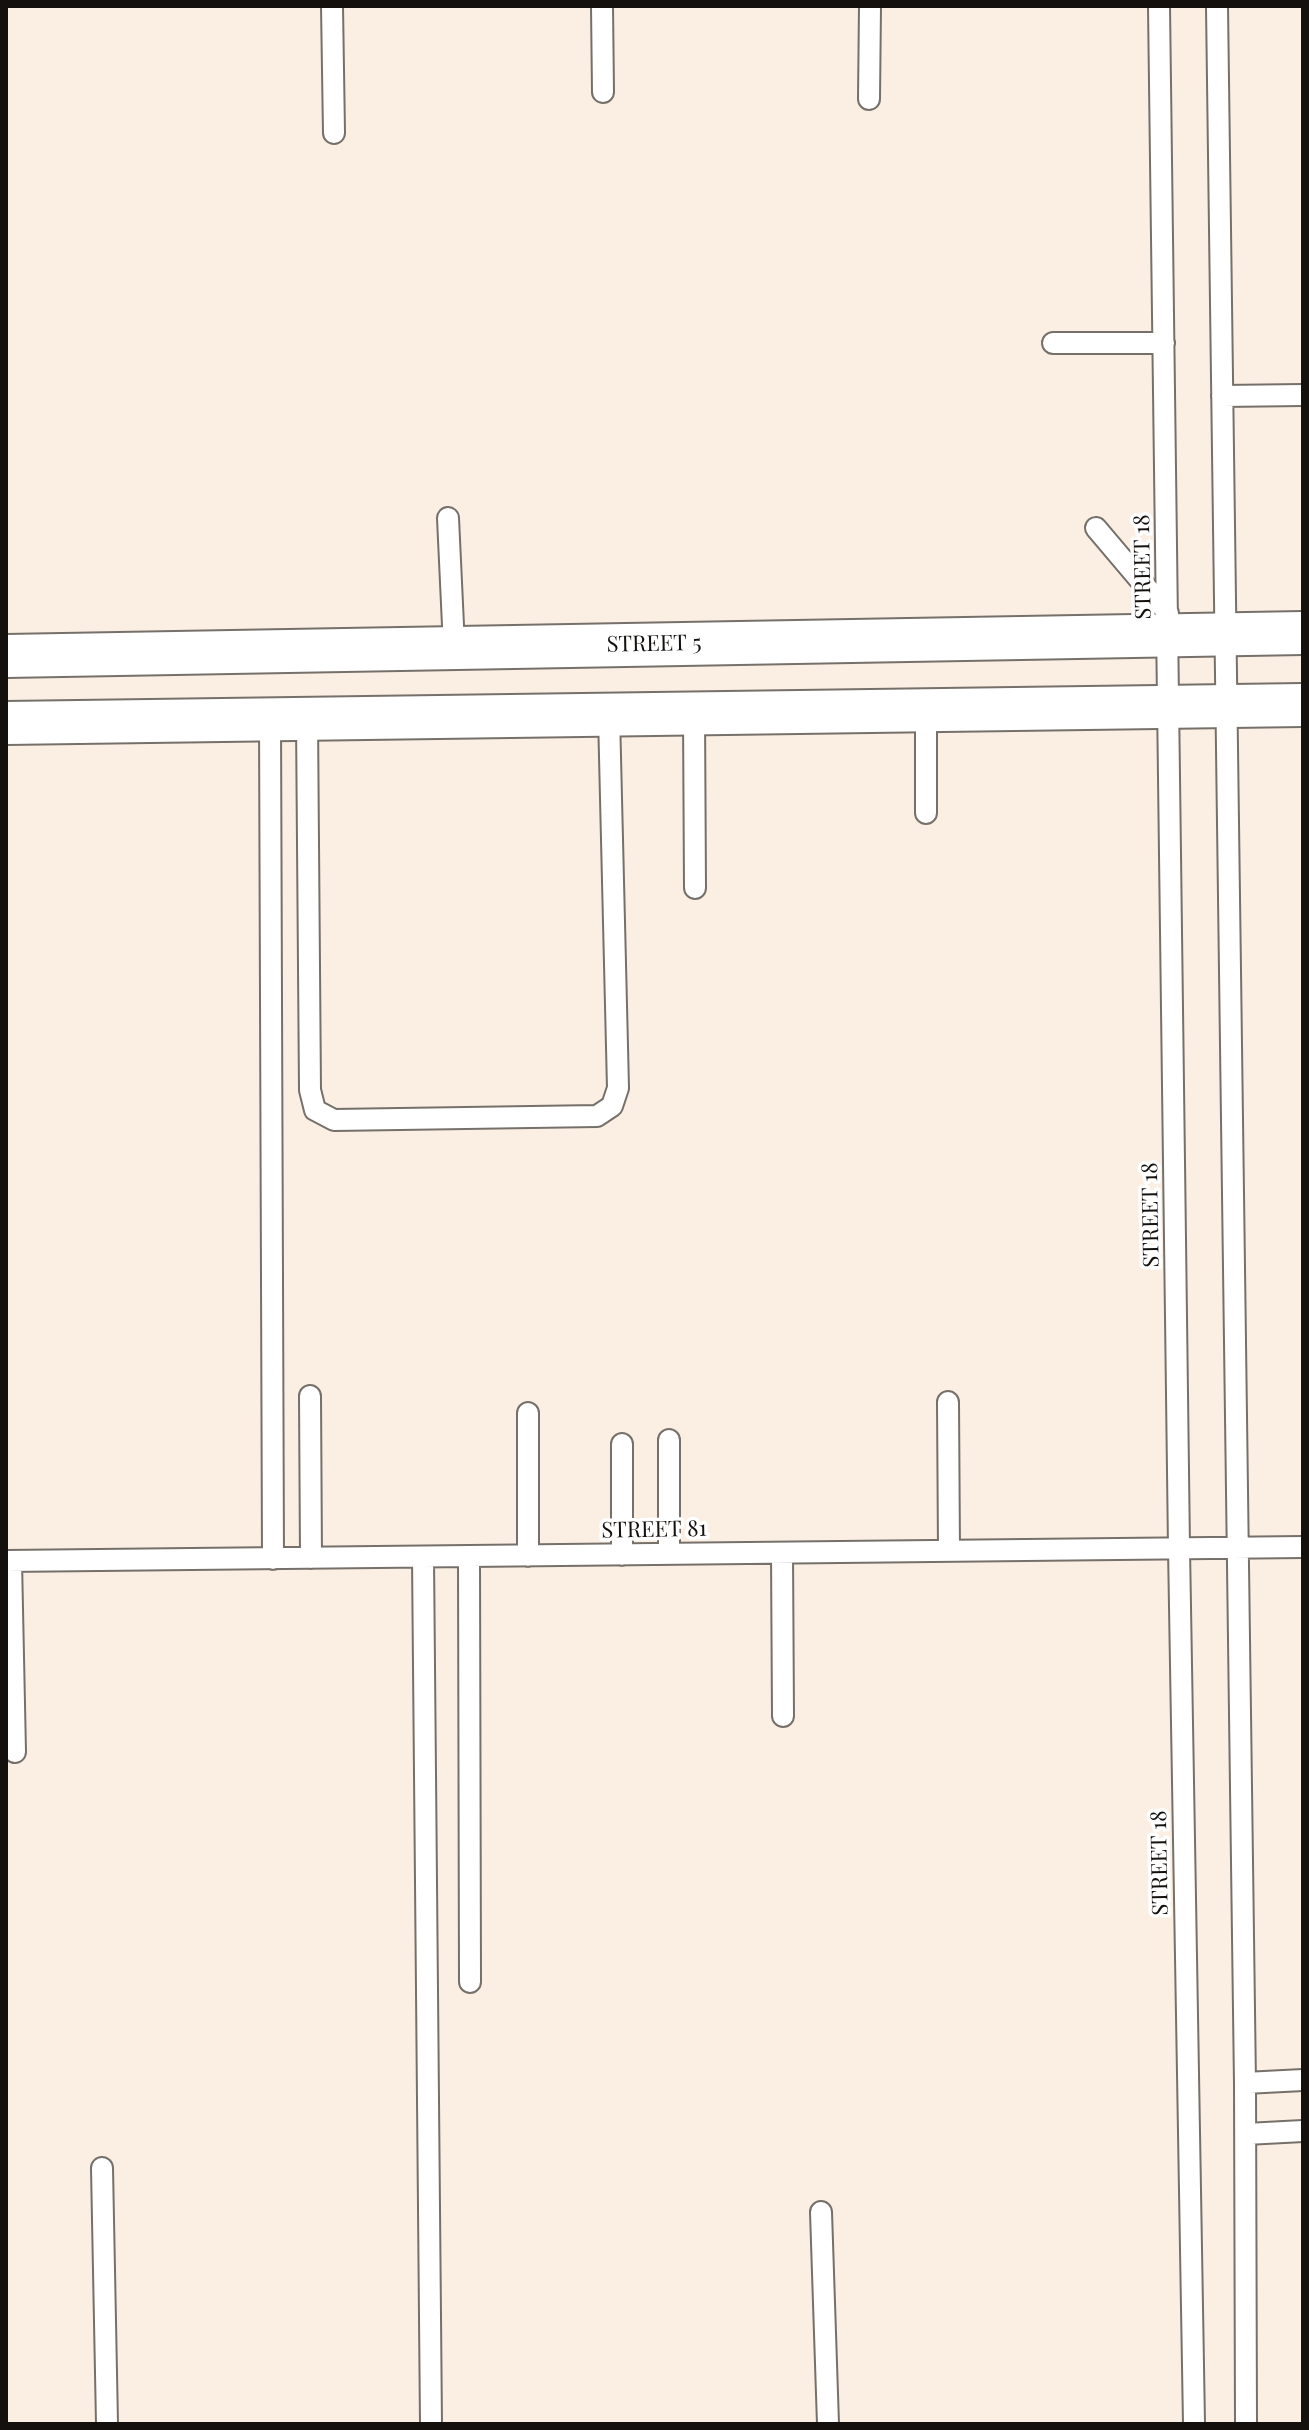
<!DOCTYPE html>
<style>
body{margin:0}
#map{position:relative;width:1309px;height:2430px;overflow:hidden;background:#fff9f4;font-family:"Playfair Display",serif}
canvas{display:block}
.frame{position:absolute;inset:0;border:8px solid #13100e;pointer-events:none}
</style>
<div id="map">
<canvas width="1309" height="2430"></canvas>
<div class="frame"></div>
</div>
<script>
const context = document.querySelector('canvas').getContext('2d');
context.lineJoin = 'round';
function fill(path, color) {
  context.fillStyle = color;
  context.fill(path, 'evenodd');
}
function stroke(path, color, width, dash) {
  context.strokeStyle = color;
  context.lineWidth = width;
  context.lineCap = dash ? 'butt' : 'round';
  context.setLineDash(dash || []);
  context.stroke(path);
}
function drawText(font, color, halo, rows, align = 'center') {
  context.font = font + ' "Playfair Display",serif';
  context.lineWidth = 7;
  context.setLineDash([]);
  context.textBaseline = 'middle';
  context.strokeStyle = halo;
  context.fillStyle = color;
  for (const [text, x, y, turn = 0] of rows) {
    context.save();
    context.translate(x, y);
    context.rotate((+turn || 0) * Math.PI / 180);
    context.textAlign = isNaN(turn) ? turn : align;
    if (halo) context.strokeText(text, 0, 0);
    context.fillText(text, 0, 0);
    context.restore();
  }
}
fill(new Path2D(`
 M6,6H1303V2424H6Z`), '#fbefe3');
const lane = new Path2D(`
 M332,6L334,133
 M602,6L603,92
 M1159,6L1179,1548L1194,2424
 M1217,6L1245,2083L1246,2424
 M869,99L870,6
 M1053,343H1164
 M1222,396L1303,395
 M448,518L454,647
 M1096,528L1168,613
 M926,710V813
 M694,713L695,888
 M270,719L273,1559
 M307,719L310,1090L315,1110L334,1120L597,1116L612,1106L618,1088L609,715
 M310,1396L311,1558
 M948,1402L949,1551
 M528,1413V1556
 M669,1440V1554
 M622,1444V1555
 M782,1553L783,1716
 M469,1556L470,1982
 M423,1557L431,2424
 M6,1561L1303,1547
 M11,1561L15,1752
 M1245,2083L1303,2080
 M1246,2134L1303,2131
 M102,2168L107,2424
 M821,2212L828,2424`);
const street = new Path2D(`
 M6,656L1303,633
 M6,723L1303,705`);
stroke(lane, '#76706a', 24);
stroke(street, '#76706a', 46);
stroke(lane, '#fff', 20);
stroke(street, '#fff', 42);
drawText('22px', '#13100e', '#fff', [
 ["STREET 18",1143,567,-91],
 ["STREET 5",654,644,-1],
 ["STREET 18",1151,1215,-91],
 ["STREET 81",654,1530,-1],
 ["STREET 18",1160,1863,-91]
]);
</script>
